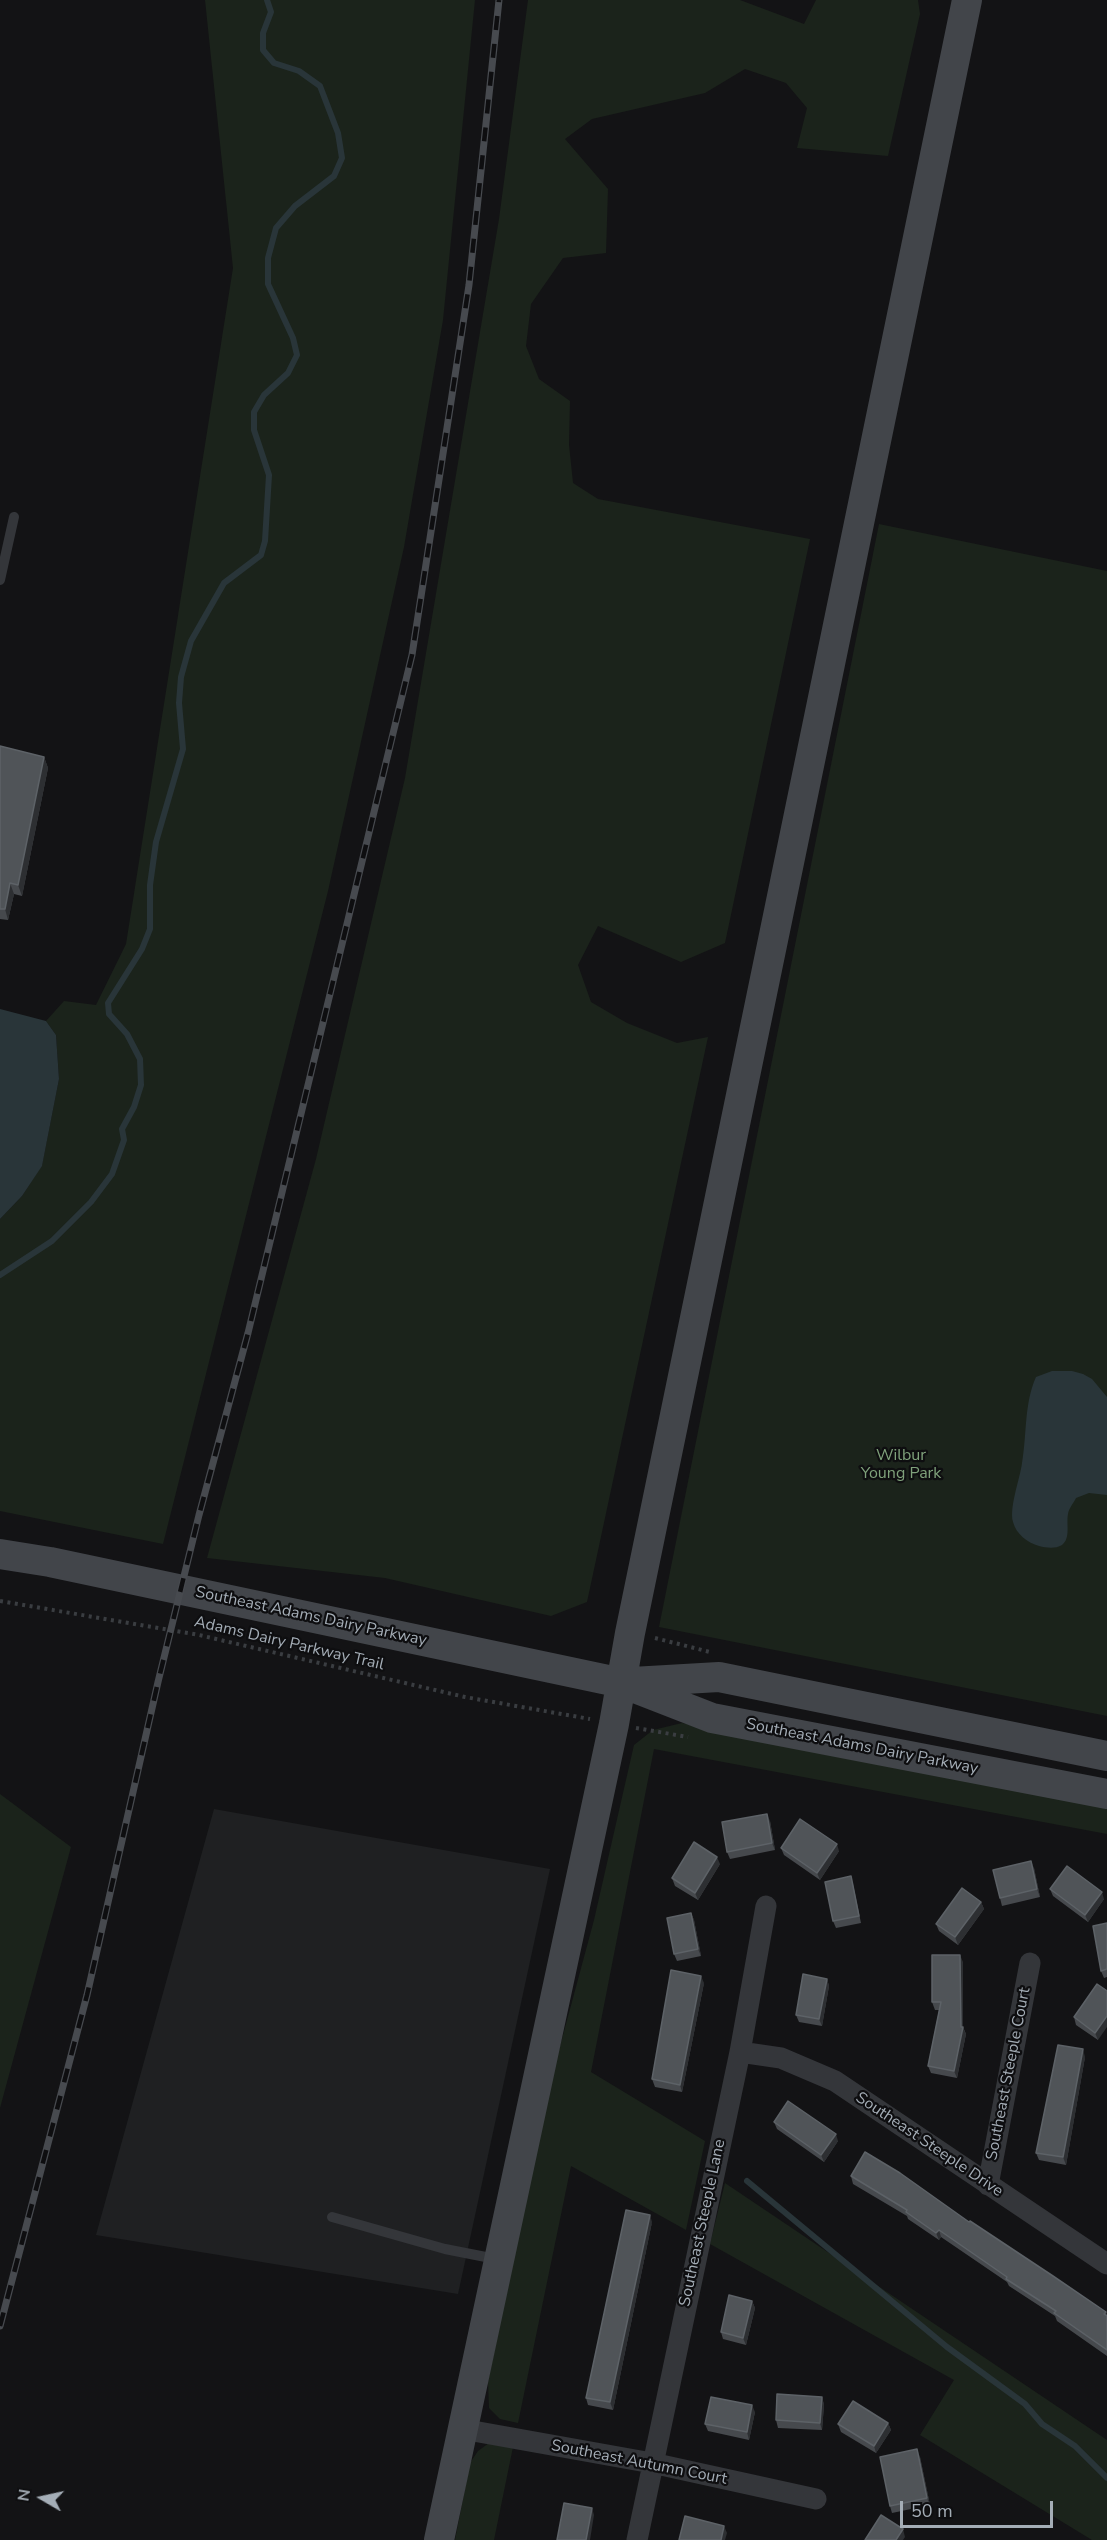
<!DOCTYPE html>
<style>
body{margin:0}
#map{position:relative;width:1107px;height:2540px;overflow:hidden;background:#131315;font-family:"Nunito Sans",sans-serif}
canvas{display:block}
.north{position:absolute;left:12px;top:2468px;width:60px;height:60px;-webkit-text-stroke:4px #0e0e10;paint-order:stroke;rotate:279deg;font-size:16px;font-weight:700;line-height:24px;text-align:center;color:#a4adb6}
.north::after{content:'';display:block;margin:auto;width:21px;height:27px;background:#a4adb6;clip-path:polygon(50% 0,100% 100%,50% 72%,0 100%)}
.scale{position:absolute;left:900px;top:2501px;width:153px;height:27px;box-sizing:border-box;border:3px solid #a4adb6;border-top:0;padding-left:8px;font-size:18px;line-height:21px;white-space:nowrap;color:#a4adb6;-webkit-text-stroke:4px #0e0e10;paint-order:stroke}
</style>
<div id="map">
<canvas width="1107" height="2540"></canvas>
<div class="north">N</div>
<div class="scale">50 m</div>
</div>
<script>
const context = document.querySelector('canvas').getContext('2d');
context.lineJoin = 'round';
function fill(path, color) {
  context.fillStyle = color;
  context.fill(path, 'evenodd');
}
function stroke(path, color, width, dash) {
  context.strokeStyle = color;
  context.lineWidth = width;
  context.lineCap = dash ? 'butt' : 'round';
  context.setLineDash(dash || []);
  context.stroke(path);
}
function drawText(font, color, halo, rows, align = 'center') {
  context.font = font + ' "Nunito Sans",sans-serif';
  context.lineWidth = 4.5;
  context.setLineDash([]);
  context.textBaseline = 'middle';
  context.strokeStyle = halo;
  context.fillStyle = color;
  for (const [text, x, y, turn = 0] of rows) {
    context.save();
    context.translate(x, y);
    context.rotate((+turn || 0) * Math.PI / 180);
    context.textAlign = isNaN(turn) ? turn : align;
    if (halo) context.strokeText(text, 0, 0);
    context.fillText(text, 0, 0);
    context.restore();
  }
}
fill(new Path2D(`
 M214,1809L550,1869L458,2294L96,2235Z`), '#1f2022');
fill(new Path2D(`
 M205,0H475L443,320L404,547L328,891L163,1544L0,1511V1219L22,1196L42,1165L59,1079L56,1035L46,1021L64,1001L96,1005L126,944L233,268Z
 M528,0H740L804,24L816,0H918L920,14L888,156L797,148L807,108L786,83L745,69L705,93L592,119L565,139L608,189L606,253L563,258L531,304L526,346L539,379L570,401L569,445L573,483L598,499L810,539L725,943L681,962L598,926L578,965L591,1002L627,1023L677,1043L708,1037L587,1602L551,1616L385,1578L207,1558L316,1159L405,778L499,219Z
 M879,524L1107,571V1716L659,1627Z
 M682,1723L1107,1805V1834L654,1749L591,2072L705,2141L686,2230L571,2166L518,2423L500,2419L489,2408L488,2381L552,2076L594,1920L634,1745L653,1730Z
 M0,1794L71,1847L0,2108Z
 M725,2183L1107,2440V2540H1092L920,2435L954,2380L710,2244Z
 M489,2443L513,2447L494,2540H455L470,2463L478,2451Z`), '#1b231b');
fill(new Path2D(`
 M0,1009L46,1021L56,1035L59,1079L42,1166L22,1196L0,1219Z
 M1052,1371H1072L1083,1374L1092,1379L1107,1397V1495L1089,1493L1076,1498C1073,1504 1069,1508 1068,1514C1066,1524 1071,1538 1062,1545C1055,1549 1047,1548 1039,1546C1028,1543 1016,1534 1013,1522C1009,1507 1020,1479 1022,1463C1027,1434 1024,1404 1036,1377Z`), '#293539');
stroke(new Path2D(`
 M0,1275L52,1241L91,1202L112,1174L124,1140L122,1129L134,1107L141,1085L140,1059L127,1034L109,1014L108,1003L142,949L150,929V885L156,842L183,749L179,703L181,677L191,641L224,583L261,555L265,541L269,475L254,430V412L264,395L288,373L297,355L293,338L268,284V258L276,228L295,206L334,176L342,158L338,133L320,86L299,71L274,63L263,50V33L271,12L267,0
 M747,2181L947,2347L1025,2404L1042,2424L1075,2446L1107,2478`), '#293539', 6);
stroke(new Path2D(`
 M0,1601L199,1635L465,1697L590,1719
 M655,1638L710,1652
 M636,1728L688,1737`), '#3a3d41', 4, [3, 4.5]);
stroke(new Path2D(`
 M0,580L14,517
 M332,2217L445,2249L496,2259`), '#34363a', 10);
stroke(new Path2D(`
 M740,2052L781,2058L835,2081L1107,2264
 M988,2185L1030,1963
 M462,2429L652,2463L816,2499
 M637,2540L740,2052L766,1906`), '#34363a', 21);
stroke(new Path2D(`
 M0,1554L50,1562L622,1683L712,1718L1107,1794
 M632,1682L719,1677L1107,1756
 M439,2540L614,1724L630,1633L967,0`), '#42454a', 30);
const rail = new Path2D(`
 M0,2326L87,1995L158,1682L199,1515L248,1333L412,655L469,285L499,0`);
stroke(rail, '#474a4f', 7);
stroke(rail, '#0e0e10', 4.5, [14]);
fill(new Path2D(`
 M0,746L44,757L48,768L22,896L14,894L8,920L0,919Z
 M770,1821L775,1850L730,1859L727,1852Z
 M781,1848L839,1851L820,1880L784,1855Z
 M720,1864L698,1900L675,1886L672,1878Z
 M1034,1868L1040,1897L1002,1906L1000,1898Z
 M853,1884L861,1923L836,1928L833,1921Z
 M1050,1889L1104,1899L1088,1922L1053,1896Z
 M981,1902L984,1909L958,1945L939,1931L936,1924Z
 M691,1913L694,1920L701,1956L677,1961L674,1954Z
 M1107,1923V1977L1104,1978L1101,1971Z
 M963,1962V2027L966,2034L957,2078L931,2073L928,2066L939,2010H935L932,2002Z
 M827,1979L829,1986L822,2026L799,2022L796,2015Z
 M704,1983L682,2092L655,2087L652,2079Z
 M1097,1984L1098,2040L1076,2025L1074,2017Z
 M1085,2057L1066,2165L1039,2160L1036,2153Z
 M774,2122L838,2141L824,2162L777,2129Z
 M851,2176L969,2222L1106,2312L1107,2316V2356L1057,2321L1055,2316L1009,2286L1007,2282L941,2237L939,2240L908,2219L907,2216L853,2184Z
 M652,2222L613,2410L588,2405L586,2398Z
 M752,2301L755,2308L746,2345L723,2339L721,2332Z
 M822,2397L824,2405L822,2430L778,2428L776,2420Z
 M755,2412L749,2440L708,2431L705,2424Z
 M888,2423L891,2430L876,2453L841,2432L838,2424Z
 M920,2457L930,2505L892,2513L890,2506Z`), '#46494d');
fill(new Path2D(`
 M44,757L48,768L22,896L18,885Z
 M10,883L14,894L8,920L5,909Z
 M767,1814L770,1821L775,1850L772,1843Z
 M837,1844L839,1851L820,1880L817,1873Z
 M717,1857L720,1864L698,1900L695,1893Z
 M1031,1861L1034,1868L1040,1897L1037,1889Z
 M1102,1892L1104,1899L1088,1922L1085,1915Z
 M981,1902L984,1909L958,1945L955,1937Z
 M691,1913L694,1920L701,1956L698,1949Z
 M960,1955L963,1962V2028L966,2034L957,2078L954,2071L961,2027Z
 M701,1976L704,1983L682,2092L680,2085Z
 M827,1979L829,1986L822,2026L819,2019Z
 M1107,2016V2027L1098,2040L1095,2033Z
 M1083,2049L1085,2057L1066,2165L1063,2157Z
 M836,2134L838,2141L824,2162L821,2155Z
 M650,2215L652,2222L613,2410L610,2402Z
 M939,2230L941,2237L939,2240L936,2233Z
 M752,2301L755,2308L746,2345L743,2338Z
 M822,2397L824,2405L822,2430L820,2423Z
 M752,2405L755,2412L749,2440L747,2432Z
 M888,2423L891,2430L876,2453L874,2446Z
 M917,2449L920,2457L930,2505L927,2498Z
 M592,2508L594,2515L590,2540H586Z
 M724,2526L727,2533L725,2540H721Z
 M903,2529L905,2537L903,2540H896Z`), '#2d2f32');
const building = new Path2D(`
 M0,746L44,757L18,885L10,883L5,909H0Z
 M767,1814L772,1843L727,1852L722,1822Z
 M800,1819L837,1844L817,1873L781,1848Z
 M694,1842L717,1857L695,1893L672,1878Z
 M1031,1861L1037,1889L1000,1898L993,1870Z
 M1067,1866L1102,1892L1085,1915L1050,1889Z
 M851,1876L859,1916L833,1921L825,1882Z
 M962,1888L981,1902L955,1937L936,1924Z
 M691,1913L698,1949L674,1954L667,1918Z
 M1107,1923V1969L1101,1971L1093,1926Z
 M932,1955H960L961,2027H963L954,2071L928,2066L941,2002H932Z
 M671,1970L701,1976L680,2085L652,2079Z
 M803,1974L827,1979L819,2019L796,2015Z
 M1097,1984L1107,1991V2016L1095,2033L1074,2017Z
 M1058,2045L1083,2049L1063,2157L1036,2153Z
 M788,2101L836,2134L821,2155L774,2122Z
 M865,2152L900,2173L969,2222L970,2221L1053,2276L1106,2312L1104,2314L1107,2316V2350L1054,2313L1056,2311L1006,2279L1007,2277L939,2230L936,2233L906,2212L907,2210L851,2176Z
 M626,2210L650,2215L610,2402L586,2398Z
 M729,2295L752,2301L743,2338L721,2332Z
 M777,2394L822,2397L820,2423L776,2420Z
 M711,2397L752,2405L747,2432L705,2424Z
 M853,2401L888,2423L874,2446L838,2424Z
 M917,2449L927,2498L890,2506L880,2457Z
 M564,2503L592,2508L586,2540H557Z
 M881,2515L903,2529L896,2540H865Z
 M685,2516L724,2526L721,2540H679Z`);
fill(building, '#505458');
stroke(building, '#5d6267', 1.5);
drawText('16px', '#7fa17b', '#0e0e10', [
 ["Wilbur",901,1456],
 ["Young Park",901,1474]
]);
drawText('16px', '#a4adb6', '#0e0e10', [
 ["Southeast Adams Dairy Parkway",311,1617,12],
 ["Adams Dairy Parkway Trail",289,1644,13],
 ["Southeast Adams Dairy Parkway",862,1747,11],
 ["Southeast Steeple Court",1009,2074,-79],
 ["Southeast Steeple Drive",929,2145,34],
 ["Southeast Steeple Lane",703,2223,-78],
 ["Southeast Autumn Court",639,2463,11]
]);
</script>
